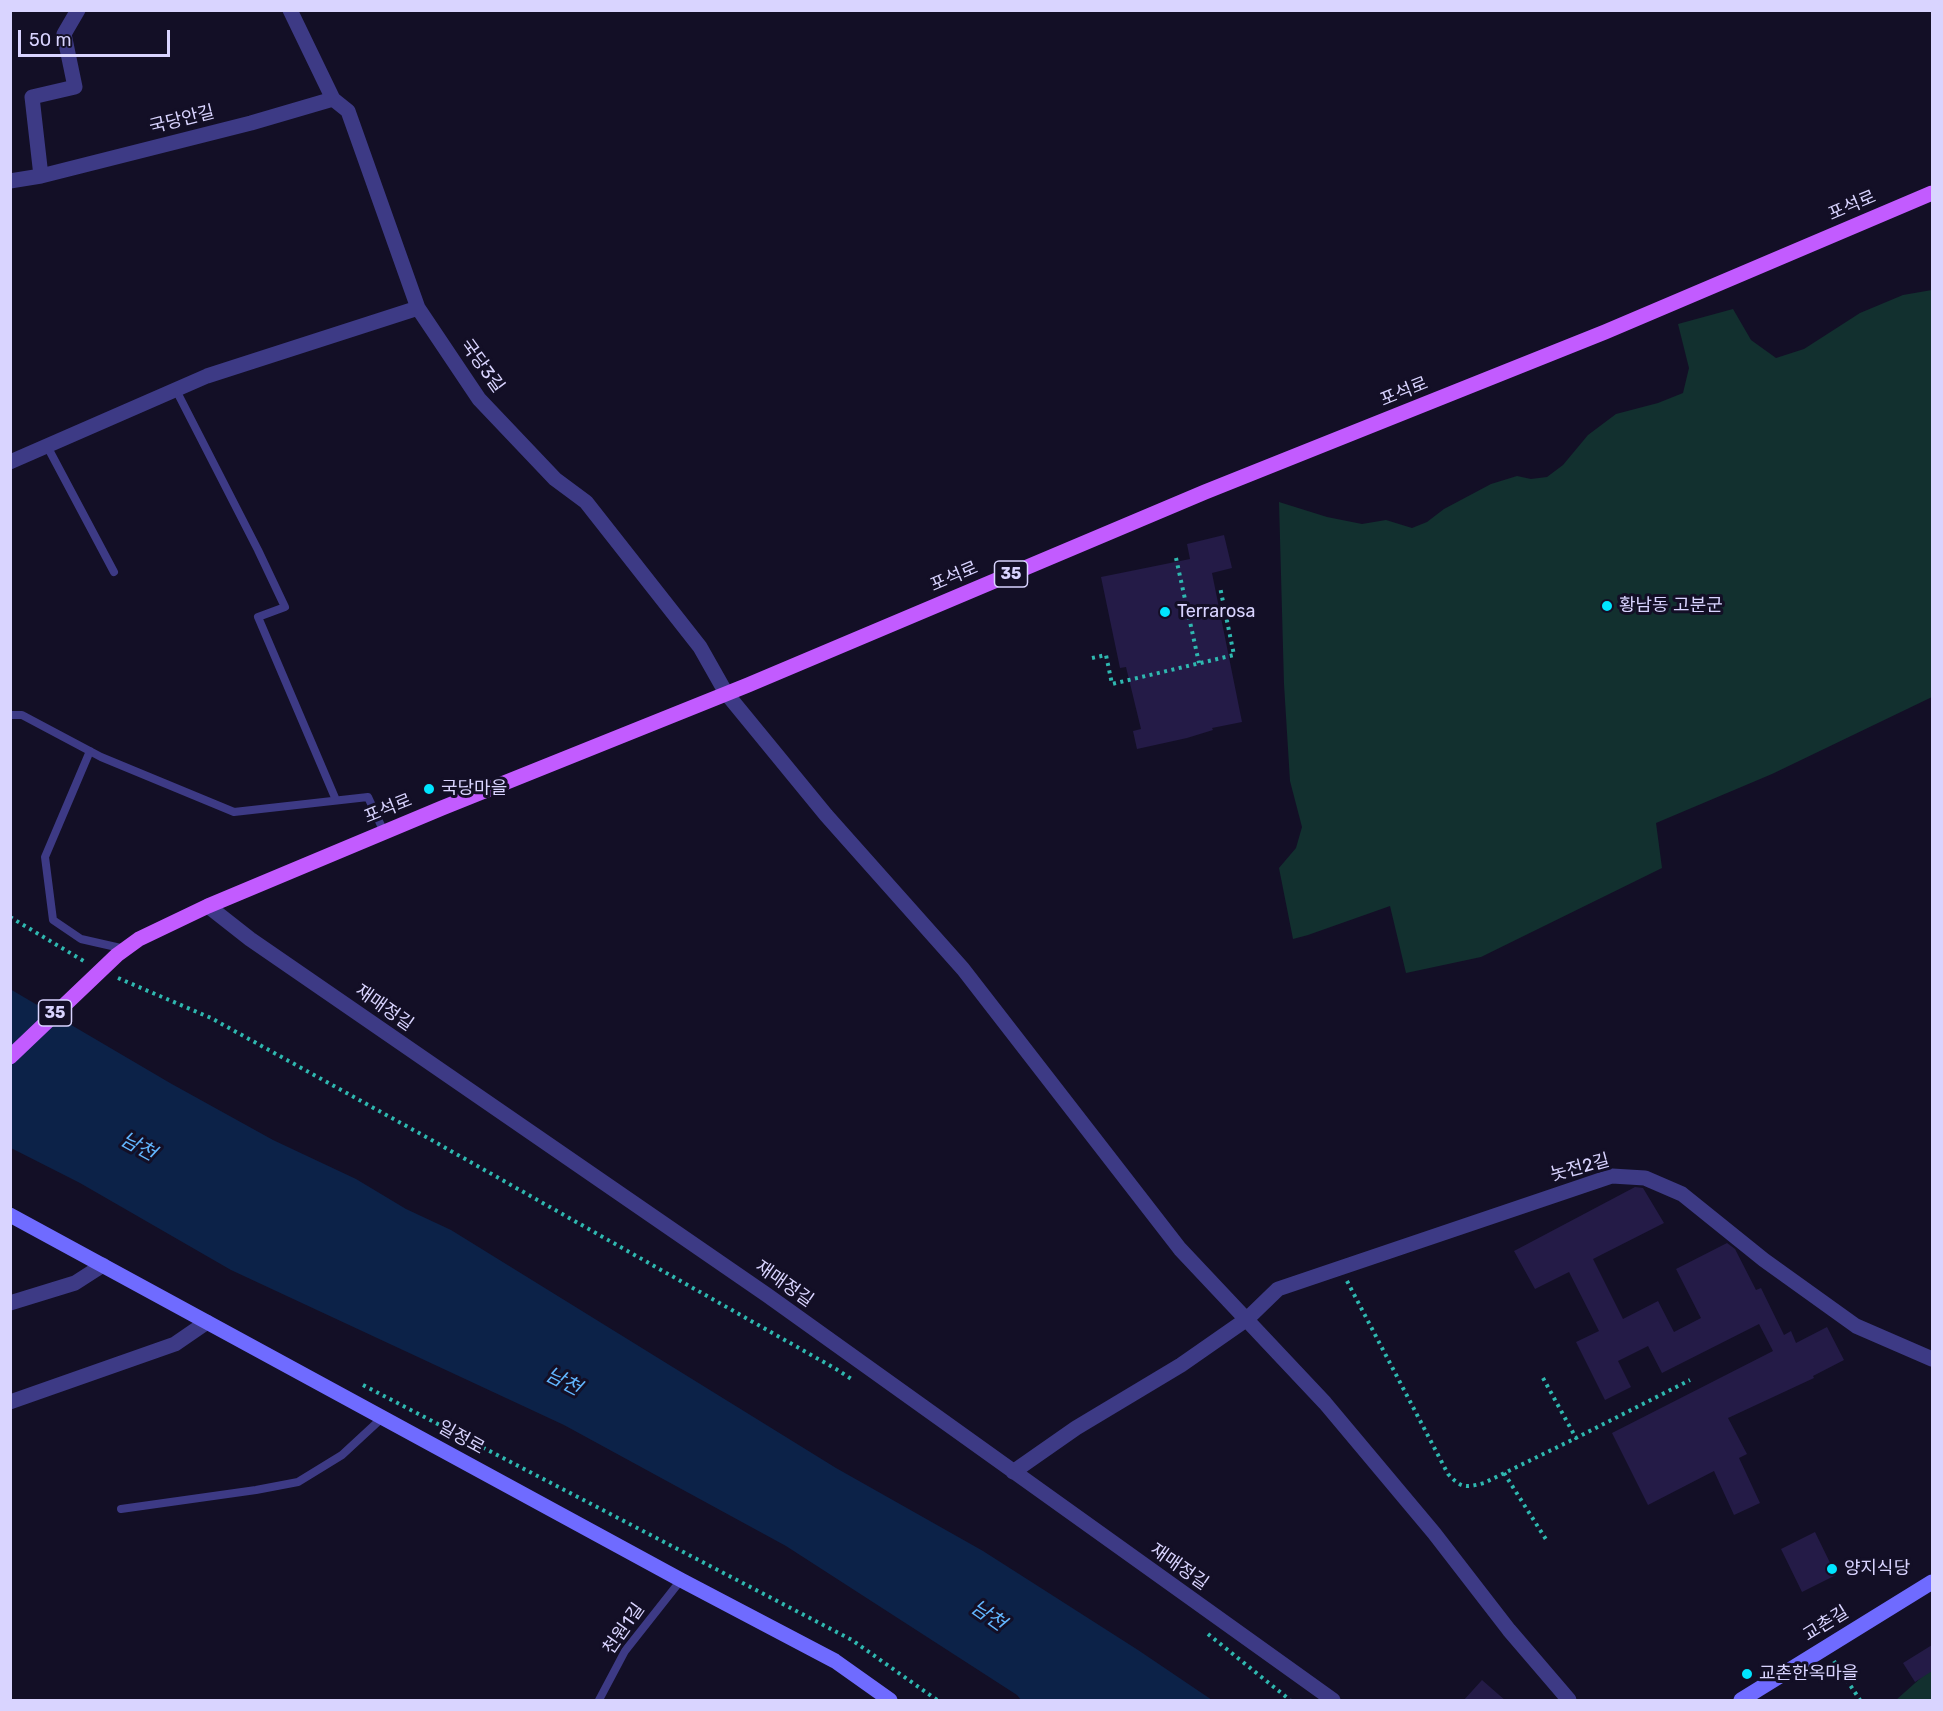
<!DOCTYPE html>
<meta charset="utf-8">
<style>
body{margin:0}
#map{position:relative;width:1943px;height:1711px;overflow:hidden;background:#130f26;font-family:Rubik,sans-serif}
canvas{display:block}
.frame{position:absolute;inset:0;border:12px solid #d9d4ff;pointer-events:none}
.scale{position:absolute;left:18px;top:30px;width:152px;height:27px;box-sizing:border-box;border:3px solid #d9d4ff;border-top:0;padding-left:8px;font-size:18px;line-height:21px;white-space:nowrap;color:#d9d4ff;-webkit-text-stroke:4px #130f26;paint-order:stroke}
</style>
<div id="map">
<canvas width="1943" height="1711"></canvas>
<div class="frame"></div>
<div class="scale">50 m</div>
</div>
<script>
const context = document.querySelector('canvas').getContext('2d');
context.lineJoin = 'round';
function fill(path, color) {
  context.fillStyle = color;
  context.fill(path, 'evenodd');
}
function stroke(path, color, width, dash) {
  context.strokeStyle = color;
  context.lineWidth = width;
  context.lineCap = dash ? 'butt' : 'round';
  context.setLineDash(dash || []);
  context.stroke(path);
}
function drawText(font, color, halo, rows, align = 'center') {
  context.font = font + ' Rubik,"Noto Sans KR",sans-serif';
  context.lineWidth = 6;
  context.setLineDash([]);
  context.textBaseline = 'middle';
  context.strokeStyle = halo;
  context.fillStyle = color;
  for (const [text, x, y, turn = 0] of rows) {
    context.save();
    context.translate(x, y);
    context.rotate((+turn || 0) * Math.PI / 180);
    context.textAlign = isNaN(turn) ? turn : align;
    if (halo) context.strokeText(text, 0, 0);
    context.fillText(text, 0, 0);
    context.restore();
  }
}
fill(new Path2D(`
 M1932,290V697L1772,774L1656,823L1662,868L1481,957L1406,973L1390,906L1308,935L1293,939L1279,868L1296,848L1302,827L1290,781L1284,684L1279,502L1327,517L1362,524L1386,520L1412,528L1427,522L1444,509L1491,484L1517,476L1531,479L1547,477L1563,465L1588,435L1616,414L1658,403L1683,393L1689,368L1678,324L1733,309L1751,340L1776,358L1804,349L1860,313L1903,295Z
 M1932,1668V1700H1896Z`), '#12302f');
fill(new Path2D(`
 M10,989L170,1083L273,1140L356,1179L406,1209L451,1230L836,1468L983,1551L1138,1650L1212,1700H1021L1017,1695L786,1546L564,1425L231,1270L80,1183L11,1148Z`), '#0c2248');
fill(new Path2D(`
 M1224,535L1232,568L1212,573L1242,722L1212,728L1213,730L1187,738L1137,749L1133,731L1141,729L1126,667L1120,668L1101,577L1190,559L1187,544Z
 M1635,1187L1643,1188L1664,1223L1593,1259L1623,1319L1658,1301L1674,1332L1701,1318L1676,1269L1727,1243L1735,1249L1756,1290L1761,1288L1784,1335L1791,1331L1796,1343L1827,1327L1844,1360L1813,1376L1814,1378L1728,1418L1747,1454L1739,1458L1760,1503L1734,1515L1714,1471L1648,1505L1612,1433L1773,1351L1759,1324L1662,1373L1648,1346L1618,1361L1631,1387L1605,1400L1576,1342L1599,1331L1569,1272L1535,1289L1514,1251Z
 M1815,1532L1836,1575L1802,1592L1781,1549Z
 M1932,1645V1671L1915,1682L1903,1663Z
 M1482,1680L1506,1701H1463Z`), '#241b47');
stroke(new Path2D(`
 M1176,558L1199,663
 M1092,658L1106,655L1112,684L1234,655L1220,587
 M10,917L87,963
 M118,978L211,1018L428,1138L836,1369L853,1380
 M1347,1281L1448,1474C1461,1488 1465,1488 1484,1483L1576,1438
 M1543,1378L1576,1438L1690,1380
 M363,1385L852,1640L937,1700
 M1504,1473L1547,1541
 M1208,1634L1290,1700
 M1834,1661L1860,1700`), '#2fb8b0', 4, [3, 4.5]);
stroke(new Path2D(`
 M176,390L258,550L285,607L258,617L336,800
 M47,446L114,572
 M10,715H22L101,757L234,812L368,797L384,832
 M90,751L45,857L53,920L81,939L125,949
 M121,1509L256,1490L298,1482L342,1455L382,1418
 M599,1700L625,1651L681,1580`), '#3d3a85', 8);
stroke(new Path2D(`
 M290,10L333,99L348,111L418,308L479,399L555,479L586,502L700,647L726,693L826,815L963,969L1180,1249L1325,1403L1434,1533L1509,1630L1569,1700
 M41,176L251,123L333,99
 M10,181L41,176L32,97L75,87L64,34L78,10
 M10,462L207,376L418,308
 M208,906L250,939L767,1295L1333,1700
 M10,1303L75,1283L103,1265
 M10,1402L175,1344L207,1322
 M1013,1472L1076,1428L1181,1365L1247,1319L1278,1289L1612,1176L1645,1178L1682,1194L1764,1260L1856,1326L1932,1359`), '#3d3a85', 15);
stroke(new Path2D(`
 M10,1215L681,1580L835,1661L890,1700
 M1741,1700L1932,1582`), '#6f6bff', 15);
stroke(new Path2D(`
 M10,1057L117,955L139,939L208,906L442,808L748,685L1205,492L1605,332L1932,193`), '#c25bff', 15);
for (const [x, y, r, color] of [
 [1607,606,6,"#00e5ff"],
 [1165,612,6,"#00e5ff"],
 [429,789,6,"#00e5ff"],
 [1832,1569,6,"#00e5ff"],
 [1747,1674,6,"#00e5ff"]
]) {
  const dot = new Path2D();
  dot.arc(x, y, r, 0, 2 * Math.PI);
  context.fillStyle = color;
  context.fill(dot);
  stroke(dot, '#130f26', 2);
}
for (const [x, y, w] of [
 [1011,574,33],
 [55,1013,33]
]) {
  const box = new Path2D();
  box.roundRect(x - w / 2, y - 13, w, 26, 4.5);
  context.fillStyle = '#130f26';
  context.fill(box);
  stroke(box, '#d9d4ff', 1.5);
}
drawText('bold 16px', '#d9d4ff', null, [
 ["35",1011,574],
 ["35",55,1013]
]);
drawText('18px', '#d9d4ff', '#130f26', [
 ["국당안길",182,120,-14],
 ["포석로",1852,206,-23],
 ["국당3길",482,366,54],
 ["포석로",1404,392,-22],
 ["포석로",954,577,-23],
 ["포석로",388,809,-22],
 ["재매정길",384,1008,35],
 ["놋전2길",1580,1168,-15],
 ["재매정길",784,1284,35],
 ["일정로",461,1438,29],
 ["재매정길",1179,1567,35],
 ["교촌길",1826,1624,-32],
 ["천원1길",624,1629,-55]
]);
drawText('18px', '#d9d4ff', '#130f26', [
 ["황남동 고분군",1619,606],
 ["Terrarosa",1177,612],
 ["국당마을",441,789],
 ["양지식당",1844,1569],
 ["교촌한옥마을",1759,1674]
], 'left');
drawText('italic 20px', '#62b6ff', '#130f26', [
 ["남천",138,1147,29],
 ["남천",563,1382,27],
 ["남천",988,1616,35]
]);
</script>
